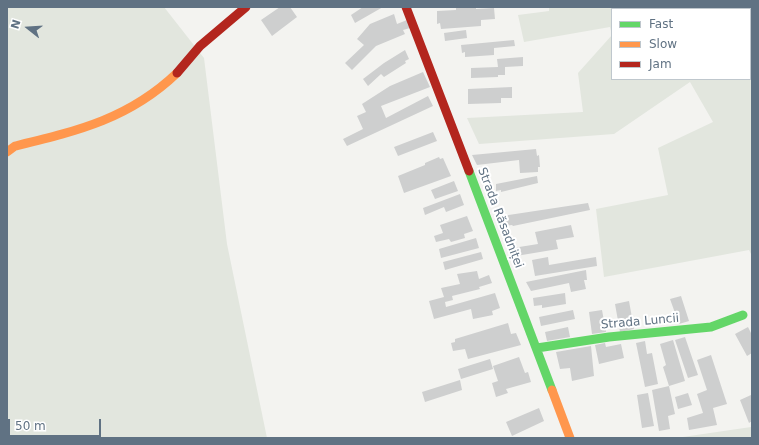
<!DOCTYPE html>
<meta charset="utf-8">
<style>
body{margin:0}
#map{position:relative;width:759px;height:445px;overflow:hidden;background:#f3f3f0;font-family:"DejaVu Sans",sans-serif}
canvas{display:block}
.frame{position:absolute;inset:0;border:8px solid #607283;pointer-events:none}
.legend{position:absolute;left:611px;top:8px;width:140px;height:72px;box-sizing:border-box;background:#fff;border:1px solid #bfc7cd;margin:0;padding:5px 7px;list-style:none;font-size:12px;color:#607283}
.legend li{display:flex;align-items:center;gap:8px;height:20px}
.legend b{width:20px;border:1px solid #bfc7cd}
.north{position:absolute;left:8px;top:8px;width:40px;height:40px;-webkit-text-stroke:3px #fff;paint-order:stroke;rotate:287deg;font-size:11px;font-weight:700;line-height:16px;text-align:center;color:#607283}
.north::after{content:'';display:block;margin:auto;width:14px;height:18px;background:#607283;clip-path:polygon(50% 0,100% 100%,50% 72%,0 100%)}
.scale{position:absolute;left:8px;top:419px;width:93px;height:18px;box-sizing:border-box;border:2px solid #607283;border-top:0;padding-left:5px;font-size:12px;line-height:14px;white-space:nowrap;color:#607283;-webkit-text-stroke:3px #fff;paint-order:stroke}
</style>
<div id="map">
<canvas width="759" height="445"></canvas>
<div class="frame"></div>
<ul class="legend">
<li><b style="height:5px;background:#63d668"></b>Fast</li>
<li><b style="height:5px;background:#ff974d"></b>Slow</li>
<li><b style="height:5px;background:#b3261e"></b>Jam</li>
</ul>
<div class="north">N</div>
<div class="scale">50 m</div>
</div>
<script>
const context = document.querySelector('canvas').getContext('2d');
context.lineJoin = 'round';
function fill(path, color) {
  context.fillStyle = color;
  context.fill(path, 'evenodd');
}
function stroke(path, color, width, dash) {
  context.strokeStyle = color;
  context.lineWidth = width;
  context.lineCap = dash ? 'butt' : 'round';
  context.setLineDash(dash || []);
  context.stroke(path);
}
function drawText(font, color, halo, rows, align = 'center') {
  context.font = font + ' "DejaVu Sans",sans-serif';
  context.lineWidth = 4;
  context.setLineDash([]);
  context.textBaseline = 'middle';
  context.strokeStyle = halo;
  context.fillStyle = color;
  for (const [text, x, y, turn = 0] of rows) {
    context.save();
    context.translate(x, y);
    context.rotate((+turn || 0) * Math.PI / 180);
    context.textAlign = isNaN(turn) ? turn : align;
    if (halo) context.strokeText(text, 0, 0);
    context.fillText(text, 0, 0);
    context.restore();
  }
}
fill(new Path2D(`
 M7,7H164L204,58L227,244L267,438H7Z
 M549,7H752V256L749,250L604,277L596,209L668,195L658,148L713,122L690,82L614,134L479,144L467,118L583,112L578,73L612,35L610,27L524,42L518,15L549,11ZM612,9H750V79H612Z
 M751,427L752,438H676Z`), '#e2e6de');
fill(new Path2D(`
 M280,7H290L297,17L272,36L261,20Z
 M363,7H383L355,23L351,15Z
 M456,7H476V9L494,8L495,19L481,20V26L441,29L440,23L437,24V11L456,10Z
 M394,14L397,24L407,20L410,28L403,30L405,34L376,46L352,70L345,63L364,45L357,39L370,24Z
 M466,30L467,38L445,41L444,33Z
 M514,40L515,46L494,48V55L465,57V52L462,53L461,45Z
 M405,50L409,59L405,61L406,63L384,77L381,74L368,86L363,79L384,63Z
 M523,57V66L505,67V75H498V77L471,78V68L498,67L497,59Z
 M423,72L430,87L381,106L386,118L428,96L433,106L347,146L343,139L363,129L357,116L366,112L362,104L390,86Z
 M512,87V98H501V103L468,104V89Z
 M433,132L437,141L398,156L394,147Z
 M536,149L537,156L539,155L540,167H538V172L520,173L519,160L477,165L472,155Z
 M439,157L440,159L443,158L451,176L404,193L398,176L425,165V163Z
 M537,176L538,183L501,192V190L496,191V184Z
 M454,181L458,191L435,199L431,190Z
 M460,194L464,205L446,212L444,207L425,215L423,208Z
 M588,203L590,210L513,226L512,225L504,226L502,216Z
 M467,216L473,231L464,234L465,238L451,242L449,239L436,242L434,236L443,233L440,225Z
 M571,225L574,237L556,240L558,249L516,256L513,248L538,244L535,232Z
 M476,238L479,248L441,258L439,249Z
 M481,252L483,259L445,270L443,262Z
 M548,257L549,265L596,257L597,266L535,276L532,260Z
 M586,270L587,280H584L586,289L571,292L569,283L531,291L526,282Z
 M477,271L479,279L489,275L492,283L479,287L480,289L452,296L453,300L445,302L446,307L495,293L500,308L492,311L493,315L473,319L471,309L434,319L429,301L444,297L441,288L460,284L457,274Z
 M565,293L566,304L542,308V305L534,306L533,298Z
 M681,296L689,321L679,324L670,299Z
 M629,301L634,329L620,332L615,304Z
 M573,310L575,319L541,326L539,317Z
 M602,310L606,332L592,334L589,312Z
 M508,323L511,334L516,333L521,345L468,359L465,349L453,351L451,343L455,342V339Z
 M568,327L570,337L547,341L545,332Z
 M748,327L752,335V353L747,356L735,334Z
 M685,337L698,375L688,378L675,340Z
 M673,340L685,381L669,386L663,367L666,365L660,344Z
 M645,341L647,354L652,353L658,384L645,387L636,343Z
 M605,343L606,347L621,344L624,358L599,364L595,345Z
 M591,346L594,376L572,381L570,368L560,369L556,352Z
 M711,355L727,404L713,408L717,425L689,430L687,418L703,413L697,394L707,390L697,360Z
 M519,357L525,373L528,372L531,382L506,389L508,393L496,397L492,383L498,381L493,366Z
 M490,359L493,369L461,379L458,369Z
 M460,380L462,390L425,402L422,392Z
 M669,386L675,414L668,416L670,429L659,431L652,390Z
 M648,393L654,426L642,428L637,395Z
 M688,393L692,405L678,409L675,397Z
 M751,395L752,421L749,423L740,400Z
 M539,408L544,421L512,436L506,422Z`), '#cecfcf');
stroke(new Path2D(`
 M469,171L552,390
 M537,348L609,337L711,327L743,315`), '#63d668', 9);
stroke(new Path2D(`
 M7,152L15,146C77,131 129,119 177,73
 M552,390L570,438`), '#ff974d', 9);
stroke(new Path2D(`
 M406,7L469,171
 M177,73L200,46L246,7`), '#b3261e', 9);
drawText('12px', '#607283', '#fff', [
 ["Strada Răsadniței",500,218,69],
 ["Strada Luncii",640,322,-5]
]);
</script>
